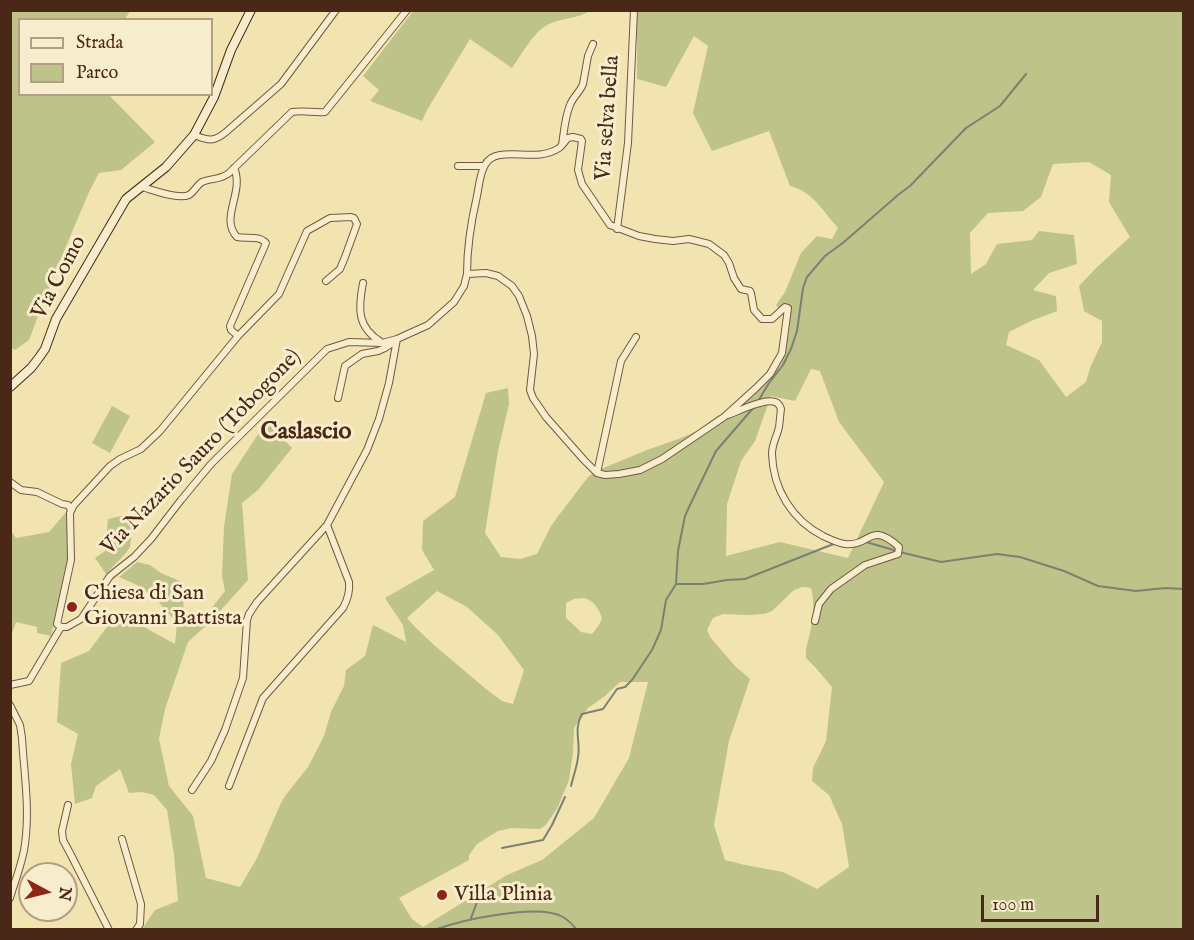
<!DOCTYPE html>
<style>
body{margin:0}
#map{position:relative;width:1194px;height:940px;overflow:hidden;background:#f2e4b1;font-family:"IM FELL English",serif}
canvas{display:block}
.frame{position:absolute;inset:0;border:12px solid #492817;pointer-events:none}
.legend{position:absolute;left:18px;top:18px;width:195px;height:78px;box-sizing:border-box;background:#f7edcc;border:2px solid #b19e84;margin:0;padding:8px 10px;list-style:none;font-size:18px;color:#492817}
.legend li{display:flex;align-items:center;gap:12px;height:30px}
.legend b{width:30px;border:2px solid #b19e84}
.north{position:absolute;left:18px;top:862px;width:60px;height:60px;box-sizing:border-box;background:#f7edcc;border:2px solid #b19e84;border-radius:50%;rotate:97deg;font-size:16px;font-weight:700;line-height:24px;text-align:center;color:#492817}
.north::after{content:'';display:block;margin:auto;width:21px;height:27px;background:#8f2418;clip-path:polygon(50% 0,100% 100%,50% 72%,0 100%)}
.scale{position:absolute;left:981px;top:895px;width:118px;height:27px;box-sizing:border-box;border:3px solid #492817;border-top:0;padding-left:8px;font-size:18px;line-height:21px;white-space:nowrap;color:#492817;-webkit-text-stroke:4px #f7edcc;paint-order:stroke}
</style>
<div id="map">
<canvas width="1194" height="940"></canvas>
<div class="frame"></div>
<ul class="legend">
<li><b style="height:8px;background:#f7edcc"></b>Strada</li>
<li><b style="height:16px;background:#bec389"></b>Parco</li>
</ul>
<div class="north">N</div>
<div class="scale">100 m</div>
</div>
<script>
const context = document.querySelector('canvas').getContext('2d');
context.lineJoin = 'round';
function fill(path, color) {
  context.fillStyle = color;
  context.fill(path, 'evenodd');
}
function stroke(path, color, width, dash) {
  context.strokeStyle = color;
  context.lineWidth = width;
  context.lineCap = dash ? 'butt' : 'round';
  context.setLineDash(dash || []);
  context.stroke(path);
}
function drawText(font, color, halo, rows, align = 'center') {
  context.font = font + ' "IM FELL English",serif';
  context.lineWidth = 6;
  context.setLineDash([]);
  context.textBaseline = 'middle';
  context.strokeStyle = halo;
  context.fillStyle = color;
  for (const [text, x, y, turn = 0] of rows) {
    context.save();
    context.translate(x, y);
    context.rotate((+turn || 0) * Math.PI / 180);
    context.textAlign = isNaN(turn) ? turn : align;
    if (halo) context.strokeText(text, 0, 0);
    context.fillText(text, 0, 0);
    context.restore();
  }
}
fill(new Path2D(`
 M11,10L130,11L125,19L20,20V94L109,95L155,142L121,170L99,173L89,192L54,275L29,340L15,350L10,347Z
 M413,11V10L590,11C577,19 562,18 549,24C534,31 522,54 512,68L470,39L427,110L422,121L370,101L379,90L363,76Z
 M629,11H1183V929H142L155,910L178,901L174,855L167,810L154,795L142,792L129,793L120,769L96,786L92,798L75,804L71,764L78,734L57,722L61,663L89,651L110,623L126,617L175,644L177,623L156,599L137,585L119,577L137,562L150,565L161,573L182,582L184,612L202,620L225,591L222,576L224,527L232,474L266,422L292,448L258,490L242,503L248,580L211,621L188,642L165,709L159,739L169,786L193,816L206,878L240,887L257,858L280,805L285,796L308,767L324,736L331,712L344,686L346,670L365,656L373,625L406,642L403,625L385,598L434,570L422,550L423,521L455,497L486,393L508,388L509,404L498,451L485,533L501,557L520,559L537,554L551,526L559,515L588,477L596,471L647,450L681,438L697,431L717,416L739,406L772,374L782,359L786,347L788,317L790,312L779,309L776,305L785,292L801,253L817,236L832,239L838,228C823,211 812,191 790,186L769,131L712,151L693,113L708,46L694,36L666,87L637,79V14ZM1089,162L1111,175L1109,202L1130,237L1096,268L1079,286L1084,311L1102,321V342L1090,368L1086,382L1066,397L1039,360L1006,345L1009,332L1031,321L1057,311L1056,296L1033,290L1049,273L1077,264L1074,235L1039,231L1032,240L997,244L986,264L971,274L970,233L988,213L1023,211L1041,197L1053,164ZM811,369L820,371L839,422L884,482L848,558L780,542L726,556L727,504L741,461L755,441L771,396L795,401ZM802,587L811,588C815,602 813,618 810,633C808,642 805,648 806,658L815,667L832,687L826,741L813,768L812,781L829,795L842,824L849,867L817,889L783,872L745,865L725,860L714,825L729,741L750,679L735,666L710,637L707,630L713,618L723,614L748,615L764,614L772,611L794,590ZM437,591L467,607L498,635L524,670L513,704L502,701L486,689L434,645L416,628L407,618ZM584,598C595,601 598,608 602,618L599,625L592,634L581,632L566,618V603L574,599ZM620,682H648L629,758L594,818L542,860L507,875L423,927L412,919L399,898L469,860V855L477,844L498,831L512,828L540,829L545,826L557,809L569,780L573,753L574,728L588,708L605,696Z
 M112,406L130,416L110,453L92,443Z
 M67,511L69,560L51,636L37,633V627L16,622L11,636V531L16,538L49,532Z
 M135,513L130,547L126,553L106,574L95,558L105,551L108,519Z`), '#bec389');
stroke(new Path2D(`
 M757,403L769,383L783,365L791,349L797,331L803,288L807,277L825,256L844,242L898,195L910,186L966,128L1000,106L1026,74
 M866,542L904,553L941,562L997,554L1020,557L1064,571L1098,586L1136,591L1165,588L1184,589
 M676,584L678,551L685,516L690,505L716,451L754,407
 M571,786C573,777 577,767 578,757C581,742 573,730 582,714L603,709L617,689L625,687L632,680L652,650L661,630L666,600L676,584H703L727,580L745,579L836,543
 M502,848L543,840L552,825L565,797
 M471,918L477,902
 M434,930C461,920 538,903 563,917C568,920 573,925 577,930`), '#7a8272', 2);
const street = new Path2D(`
 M194,135C209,141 214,142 226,132L281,84L336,10
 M562,145C564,131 565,117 570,105C573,97 580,92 583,84L588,56L593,44
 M458,166H484
 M234,168C245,192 219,218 237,237C248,239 259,235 266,243L230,326L231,330L238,336
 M142,187C153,190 178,200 189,195C194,192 197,185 202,182C211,178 221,180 229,173L292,112C303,110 314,113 325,112L407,10
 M617,229L628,143L634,10
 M363,283C358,309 357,327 381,342
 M338,398L345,366L362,354L378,351L385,348L394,342
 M728,415C739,411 764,398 775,402C779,403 780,406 781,409C780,415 780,421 779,427C777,437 772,443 772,454C773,489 792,520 823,536C830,539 837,543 845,544C871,547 869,520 899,547L898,554L865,565L831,589L819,604L815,621
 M597,473L621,361L636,337
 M10,482L21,490L37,492L62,504L68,505L71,510
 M61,627H67L81,619L110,576L134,557L151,539L181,500L211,464L327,349L349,342L382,343L397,339L428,325L454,302L464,286L467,274L486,273L498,276L512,286L519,296L527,316L532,336L534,354L530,390L533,398L546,417L584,460L597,473L605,475L619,474L640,470L662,459L724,417L756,388L770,374L782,353L788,308L785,307L772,319H762L754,310L751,293L750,291L741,289L734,278L729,263L724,255L709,244L689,239L673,241L655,239L639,236L610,225L582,184L578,170L582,141L581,139L573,137L568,138C565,141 562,146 559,148C541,160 519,152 500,155C494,156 488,159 485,165C480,173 479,186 477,196C471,222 467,247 467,274
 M61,627L57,624L71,560L70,513L74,505L110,466L120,459L141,449L160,431L238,336L279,294L307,231L330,218L351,217L354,218L357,224L345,257L340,269L326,281
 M10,685L29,681L61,627
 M10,705L20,725L22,738C24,773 30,808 25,844C23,862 15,880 10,898
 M229,786L263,698L343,608C348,599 350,592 349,582L327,525
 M192,790L211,761L225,730L243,678L247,620L249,614L257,602L327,525L367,450L379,419L389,383L397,339
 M68,805L62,831L63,840L71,855L109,930
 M122,839L141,904L140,924L136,930`);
const secondary = new Path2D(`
 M10,387L31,368L38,359L45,349L56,319L126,199L166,167L194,135L214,97L231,50L251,10`);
stroke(street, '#73573e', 8);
stroke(secondary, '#492817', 10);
stroke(street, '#f7edcc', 6);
stroke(secondary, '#f7edcc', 8);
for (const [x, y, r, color] of [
 [72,607,6,"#8f2418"],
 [442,895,6,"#8f2418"]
]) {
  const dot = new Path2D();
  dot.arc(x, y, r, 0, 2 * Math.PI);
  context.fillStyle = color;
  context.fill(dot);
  stroke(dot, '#f7edcc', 2);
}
drawText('22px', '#492817', '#f7edcc', [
 ["Via selva bella",609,118,-86],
 ["Via Como",60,278,-62],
 ["Via Nazario Sauro (Tobogone)",202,453,-46]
]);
drawText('22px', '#492817', '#f7edcc', [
 ["Chiesa di San",84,594],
 ["Giovanni Battista",84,619],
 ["Villa Plinia",454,895]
], 'left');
drawText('bold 24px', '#492817', '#f7edcc', [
 ["Caslascio",306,433]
]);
</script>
